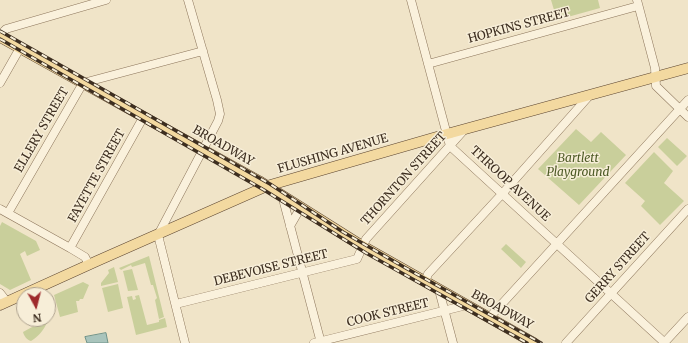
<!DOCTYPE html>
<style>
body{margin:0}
#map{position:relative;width:688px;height:343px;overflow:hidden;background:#f0e4c8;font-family:Merriweather,serif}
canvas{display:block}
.north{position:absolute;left:16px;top:287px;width:40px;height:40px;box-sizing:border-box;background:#f7eed8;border:1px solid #ada18e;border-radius:50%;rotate:173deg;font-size:11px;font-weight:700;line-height:16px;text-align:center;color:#3d2e20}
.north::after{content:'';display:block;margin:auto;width:14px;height:18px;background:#9e2a2b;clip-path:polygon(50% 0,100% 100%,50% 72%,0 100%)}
</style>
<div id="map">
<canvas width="688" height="343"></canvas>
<div class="north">N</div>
</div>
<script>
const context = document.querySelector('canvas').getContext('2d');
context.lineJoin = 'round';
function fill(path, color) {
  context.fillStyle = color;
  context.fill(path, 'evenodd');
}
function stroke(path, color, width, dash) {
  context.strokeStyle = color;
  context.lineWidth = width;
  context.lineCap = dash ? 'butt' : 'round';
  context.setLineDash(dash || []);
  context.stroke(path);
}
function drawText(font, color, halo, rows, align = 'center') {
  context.font = font + ' Merriweather,serif';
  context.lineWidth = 3;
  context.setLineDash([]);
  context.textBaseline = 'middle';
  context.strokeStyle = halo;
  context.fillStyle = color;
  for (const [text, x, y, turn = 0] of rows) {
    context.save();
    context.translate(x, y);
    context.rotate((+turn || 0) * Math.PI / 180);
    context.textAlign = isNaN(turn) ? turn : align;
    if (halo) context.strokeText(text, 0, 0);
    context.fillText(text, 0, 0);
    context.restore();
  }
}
fill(new Path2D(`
 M551,0H598L600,8L557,20Z
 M576,129L591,142L601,132L626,155L579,205L538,169Z
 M667,138L687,156L677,166L658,147Z
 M654,152L673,171L664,183L684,201L660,225L641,206L645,201L625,183Z
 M2,222L36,241L40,250L27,256L25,251L20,254L31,280L10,290L0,284V226Z
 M506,244L526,262L521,268L501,249Z
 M149,256L164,317L159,319L155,300L157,298L153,285H151L145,263L132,267L131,265L121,270L119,268Z
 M114,267L118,282L101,286V283L109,273L108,270Z
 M132,269L138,290L128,291L123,271Z
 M83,282L89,285L83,299H80L79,301H76L78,312L60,317L54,295Z
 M118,284L123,308L108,312L102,288Z
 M139,295L147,325L159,322V320L165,318L167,327L136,335L127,297L132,296L133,300L136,299L135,296Z
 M48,306C53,318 42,335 31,341C27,340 24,336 23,332L45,320L44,319H48Z`), '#c9cf9b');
const water = new Path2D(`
 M106,333L108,343H87L85,337Z`);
fill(water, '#a9c4bc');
stroke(water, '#6f938a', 1);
const minor = new Path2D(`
 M411,0L450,146L665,343
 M637,0L655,68L656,86L688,117
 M0,35L6,29L106,0
 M428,64L638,6
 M0,83L20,48
 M282,195L321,343
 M0,209L70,248L85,257L89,265
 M8,213L83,83L203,51
 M290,226L301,207
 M70,248L144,116
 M425,282L428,274L502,194L589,96
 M439,290L453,343
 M0,293L7,302
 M176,304L357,259L366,239L464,130
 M489,318L688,100
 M185,343L158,235L218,121L220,114L217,100L188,0
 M314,343L467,305
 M566,343L688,209
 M664,343L688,317`);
const major = new Path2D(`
 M0,37L259,181L359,244L534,343
 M0,305L97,261L267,186L447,134L688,68`);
stroke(minor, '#8d765c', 9);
stroke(major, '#5b4430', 11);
stroke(minor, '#faf1dc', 8);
stroke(major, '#f3d9a0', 10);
const rail = new Path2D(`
 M0,31L270,184L343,232L404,267L541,343
 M0,39L264,190L366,253L527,343`);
stroke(rail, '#3d2e20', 3.5);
stroke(rail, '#f7eed8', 2, [6]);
drawText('12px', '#3d2e20', '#f7eed8', [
 ["HOPKINS STREET",519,26,-15],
 ["ELLERY STREET",42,130,-60],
 ["BROADWAY",223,146,30],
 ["FLUSHING AVENUE",333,154,-16],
 ["FAYETTE STREET",97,176,-61],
 ["THORNTON STREET",404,179,-48],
 ["THROOP AVENUE",510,184,43],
 ["DEBEVOISE STREET",271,268,-14],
 ["GERRY STREET",618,268,-48],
 ["BROADWAY",502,310,29],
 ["COOK STREET",388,313,-14]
]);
drawText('italic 12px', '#4d5a26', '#f7eed8', [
 ["Bartlett",578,159],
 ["Playground",578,173]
]);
</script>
